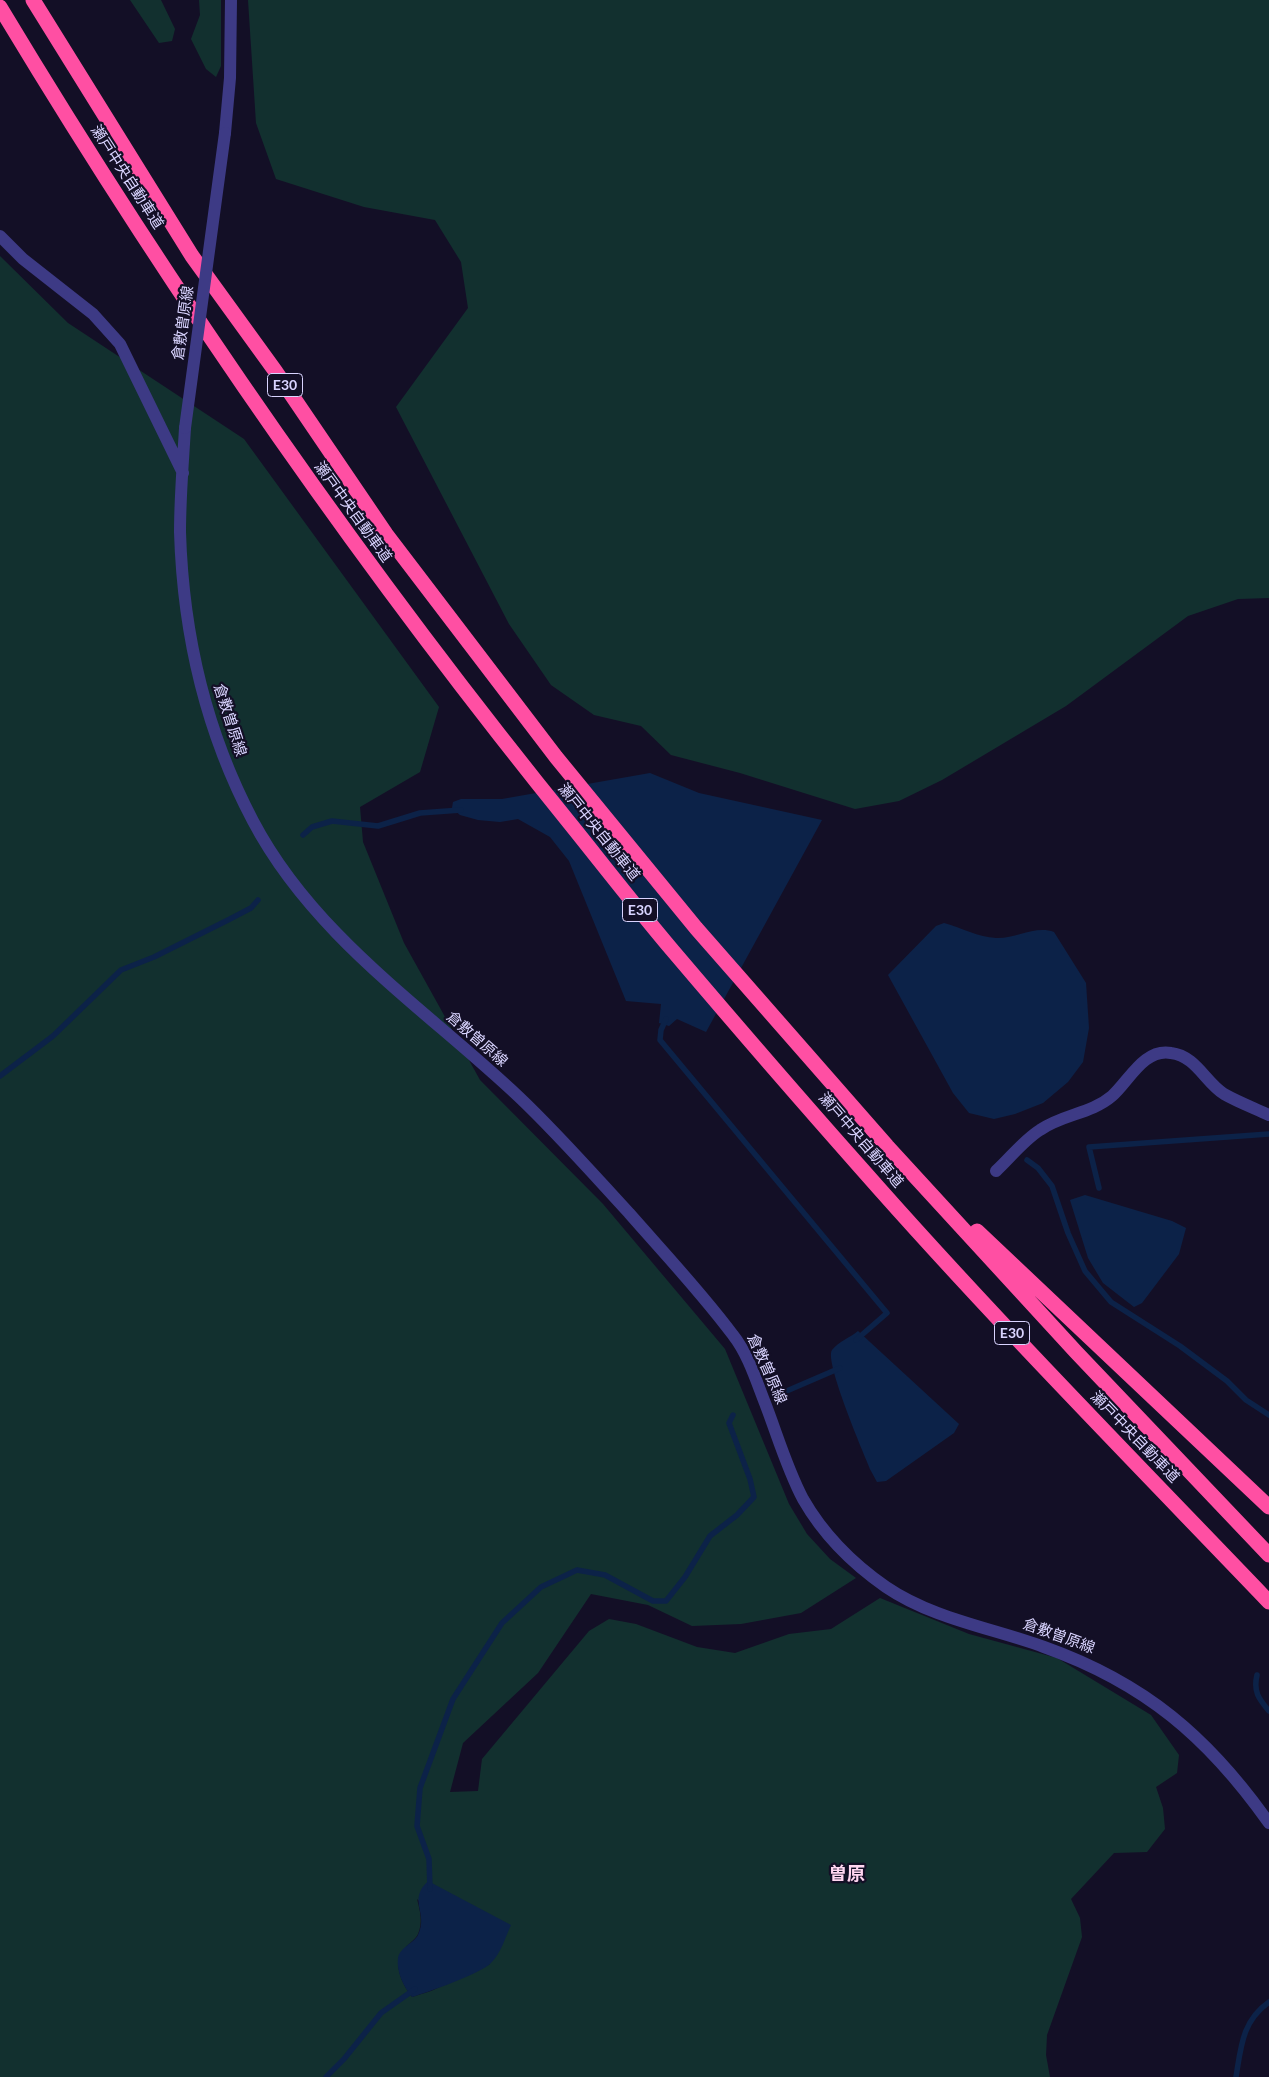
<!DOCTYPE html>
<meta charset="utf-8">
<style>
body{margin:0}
canvas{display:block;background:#130f26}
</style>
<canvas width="1269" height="2077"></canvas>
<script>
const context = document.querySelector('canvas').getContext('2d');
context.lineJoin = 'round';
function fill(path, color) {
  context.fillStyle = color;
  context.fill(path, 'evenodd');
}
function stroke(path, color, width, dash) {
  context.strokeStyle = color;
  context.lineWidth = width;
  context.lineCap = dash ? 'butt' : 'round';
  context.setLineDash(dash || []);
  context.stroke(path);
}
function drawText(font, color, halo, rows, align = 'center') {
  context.font = font + ' Lato,"Noto Sans JP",sans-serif';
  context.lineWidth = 4.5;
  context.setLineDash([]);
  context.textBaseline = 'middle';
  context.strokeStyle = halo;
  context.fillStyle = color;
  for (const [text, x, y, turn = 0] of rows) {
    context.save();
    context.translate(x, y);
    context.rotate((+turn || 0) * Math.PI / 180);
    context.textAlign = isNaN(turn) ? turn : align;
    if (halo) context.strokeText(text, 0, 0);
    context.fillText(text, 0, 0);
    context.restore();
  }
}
fill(new Path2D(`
 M130,0H161L175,29L172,41L159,43Z
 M199,0H221V66L216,77L206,69L191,39L200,15Z
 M248,0H1269V598L1238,599L1188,616L1066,706L942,780L899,801L855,809L740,773L671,755L641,726L594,715L551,685L509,624L396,407L468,308L461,262L435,220L364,207L276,179L256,123Z
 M0,256L68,323L244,439L439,707L420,772L360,807L363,842L404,943L480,1080L603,1204L725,1349L789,1504L807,1534L830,1559L856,1578L801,1613L741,1624L692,1626L648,1605L591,1594L538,1673L463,1743L450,1792L478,1791L482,1759L589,1631L609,1619L636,1624L697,1647L735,1653L789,1634L831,1629L880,1598L969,1634L1057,1658L1151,1715L1179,1755L1177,1773L1156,1787L1163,1808L1165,1829L1147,1852L1114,1853L1071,1899L1080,1918L1082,1937L1047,2035L1046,2055L1050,2077H0ZM417,1899L490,1964L431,1991L412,1997C402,1984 391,1962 405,1948C409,1943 416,1939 418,1934C423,1922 420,1911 417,1899Z`), '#12302f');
fill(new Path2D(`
 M650,773L699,793L822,820L706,1032L677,1019L669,1026L659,1023L661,1004L626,1001L569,861L550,837L518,819L500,822L478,820L460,815L452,808L453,802L461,799H502Z
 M944,923C962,928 978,937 996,938C1016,939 1035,925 1054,932L1086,983L1089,1028L1083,1062L1068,1082L1043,1103L1015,1114L994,1119L969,1113L953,1093L888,975L936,926Z
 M1085,1195L1172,1221L1186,1228L1179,1254L1142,1303L1134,1307L1103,1283L1088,1258L1070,1200Z
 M858,1331L959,1424L954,1433L886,1481L877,1482L871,1471C864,1454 824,1361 832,1350C838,1342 851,1337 858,1331Z
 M428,1881L511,1925C505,1938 501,1953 491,1963C480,1974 428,1992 412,1997C404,1987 396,1972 398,1958C400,1947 414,1943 418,1935C429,1912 407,1901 428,1881Z`), '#0c2248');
stroke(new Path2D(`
 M303,835L312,827L332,821L378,826L420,813L461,810
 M666,1019L661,1030L660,1040L887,1313L856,1340
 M0,1076L53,1036L121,970L154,957L230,919L251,908L258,900
 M1027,1160L1038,1168L1052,1186L1068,1233L1085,1271L1111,1302L1180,1346L1227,1381L1246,1400L1269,1415
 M1099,1188L1089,1147L1269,1134
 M782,1393L840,1368
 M1257,1675C1253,1692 1259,1699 1269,1711
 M430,1889L429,1859L417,1826L420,1788L453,1699L502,1623L541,1587L577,1570L605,1575L653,1601H666L685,1577L710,1536L737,1515L754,1497L750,1479L729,1423L733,1415
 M326,2077L344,2059L381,2013L415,1989
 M1236,2077C1241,2047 1242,2021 1269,2002`), '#0c2248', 5.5);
stroke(new Path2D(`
 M225,133L230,78L231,0
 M0,236L23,259L93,314L120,344L183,473
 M185,428C183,462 180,497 180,532C183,632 206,732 253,821C314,937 426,1009 519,1097C558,1134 593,1174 629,1213C664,1253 701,1292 733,1335C748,1354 756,1380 765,1403C777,1434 787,1469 803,1499C823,1534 853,1564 886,1587C933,1619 992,1628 1044,1647C1145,1683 1208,1737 1269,1823
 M996,1171C1010,1158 1024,1140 1040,1130C1063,1114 1091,1114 1112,1096C1129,1081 1144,1048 1171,1053C1196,1056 1205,1082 1224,1094C1238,1102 1254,1108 1269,1115`), '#3d3a85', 12);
stroke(new Path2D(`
 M33,0L192,256L276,372L386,534L556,757L696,928L887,1146L1076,1352L1269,1555
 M0,7C173,295 365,571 576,831C608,871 640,912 673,951C735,1024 798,1097 861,1168C992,1317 1132,1459 1269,1602
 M977,1231L1269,1507`), '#ff4fa3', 15);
stroke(new Path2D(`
 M185,428L225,133`), '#3d3a85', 12);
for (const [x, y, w] of [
 [285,385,35],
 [640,910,35],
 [1012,1333,35]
]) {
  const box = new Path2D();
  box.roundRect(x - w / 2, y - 11.5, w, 23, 4);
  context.fillStyle = '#130f26';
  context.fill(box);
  stroke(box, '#d9d4ff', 1);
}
drawText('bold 14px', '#d9d4ff', null, [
 ["E30",285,385],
 ["E30",640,910],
 ["E30",1012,1333]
]);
drawText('15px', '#d9d4ff', '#130f26', [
 ["瀬戸中央自動車道",127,177,57],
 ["倉敷曽原線",183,323,-82],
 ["瀬戸中央自動車道",353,512,54],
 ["倉敷曽原線",230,720,72],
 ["瀬戸中央自動車道",599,832,51],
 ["倉敷曽原線",477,1039,41],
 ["瀬戸中央自動車道",861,1140,49],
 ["倉敷曽原線",767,1369,66],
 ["瀬戸中央自動車道",1135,1437,46],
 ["倉敷曽原線",1059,1636,20]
]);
drawText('bold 18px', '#ffd6f0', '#130f26', [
 ["曽原",847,1874]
]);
</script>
